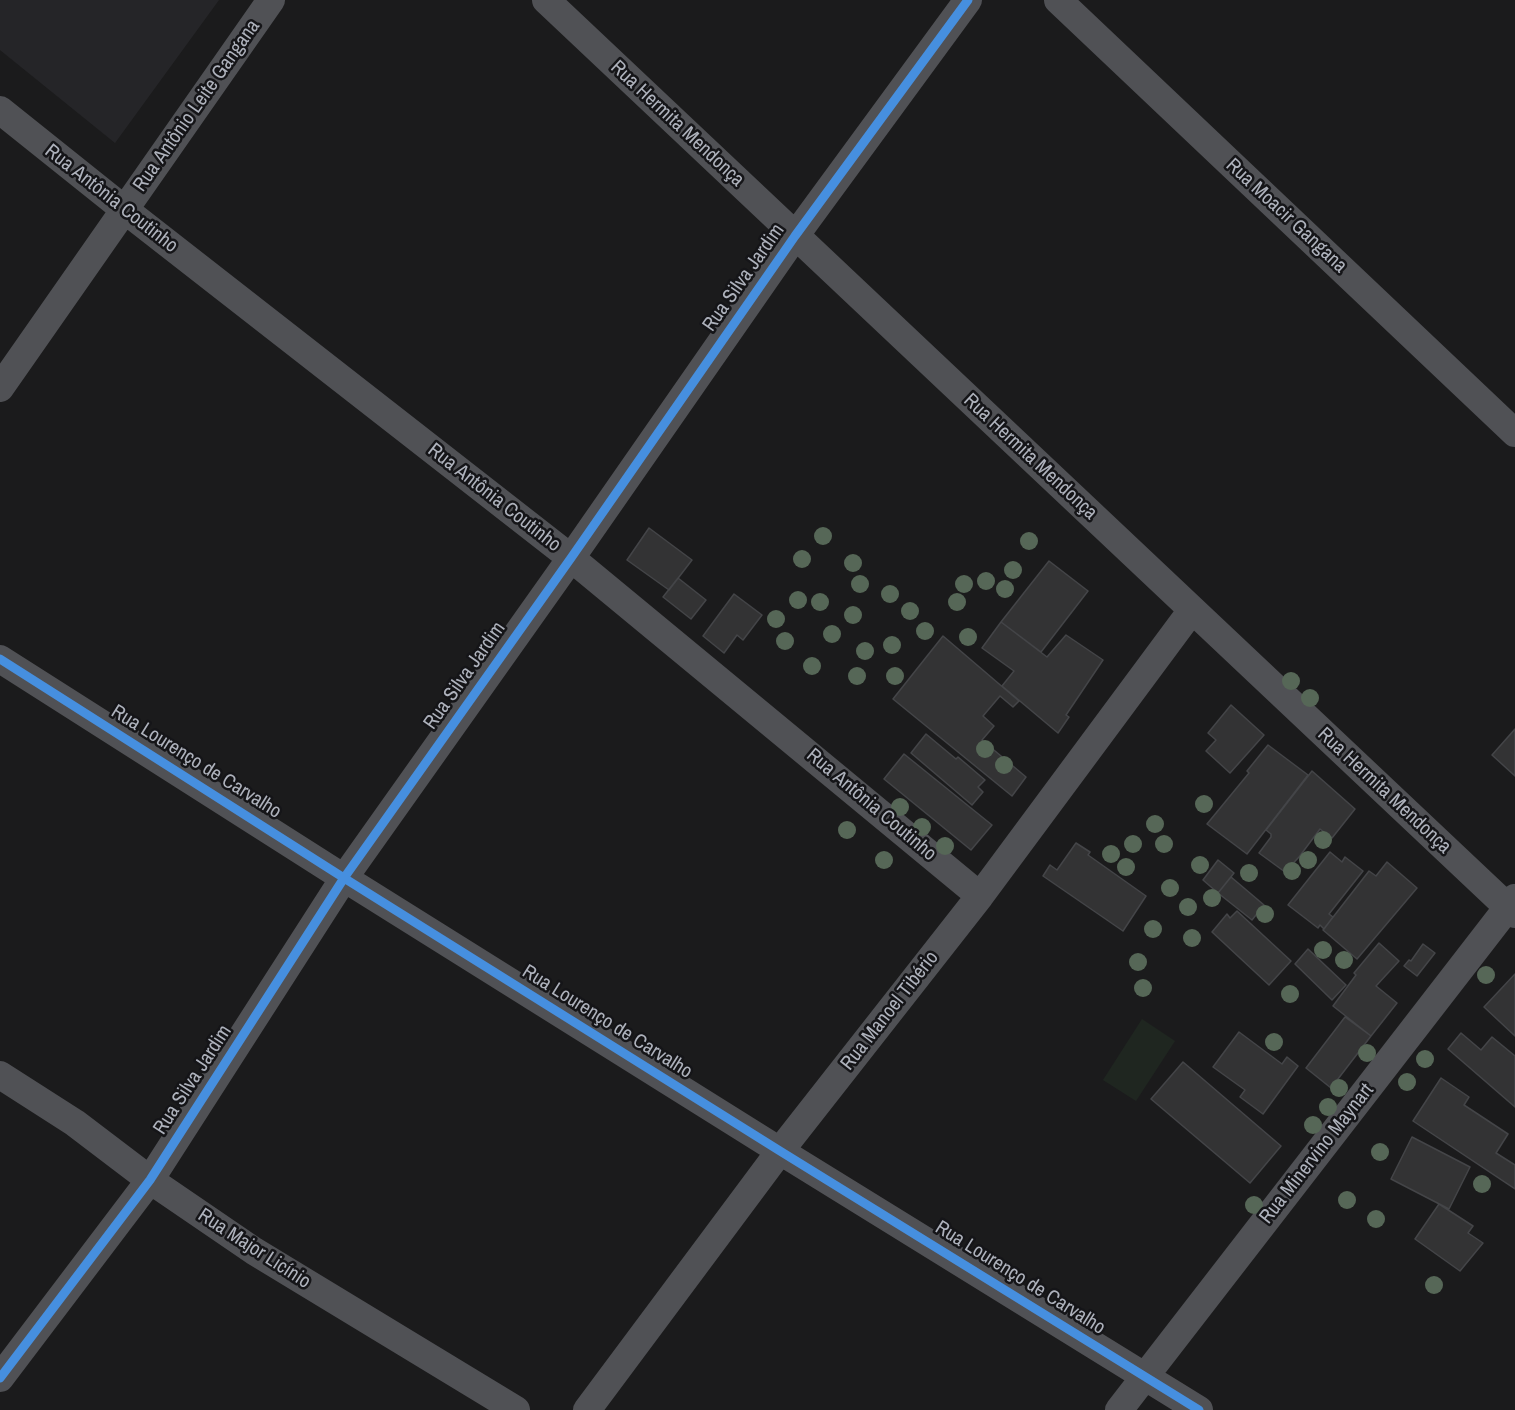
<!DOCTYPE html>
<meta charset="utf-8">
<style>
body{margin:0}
canvas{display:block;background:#1b1b1c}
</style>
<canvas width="1515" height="1410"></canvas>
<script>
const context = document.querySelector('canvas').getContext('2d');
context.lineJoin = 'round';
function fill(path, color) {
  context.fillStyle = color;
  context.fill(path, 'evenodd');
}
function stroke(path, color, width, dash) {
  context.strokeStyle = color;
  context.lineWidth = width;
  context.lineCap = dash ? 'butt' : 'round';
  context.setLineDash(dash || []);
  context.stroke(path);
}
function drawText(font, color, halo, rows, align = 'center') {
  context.font = font + ' "Archivo Narrow",sans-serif';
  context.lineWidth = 5;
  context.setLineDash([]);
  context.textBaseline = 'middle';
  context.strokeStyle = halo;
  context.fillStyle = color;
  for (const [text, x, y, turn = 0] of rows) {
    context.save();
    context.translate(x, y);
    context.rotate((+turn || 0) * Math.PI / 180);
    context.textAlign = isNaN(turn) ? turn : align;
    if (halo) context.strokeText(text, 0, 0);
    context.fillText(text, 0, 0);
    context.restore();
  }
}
fill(new Path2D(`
 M0,0H219L115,143L0,50Z`), '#252528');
fill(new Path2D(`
 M1142,1019L1175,1041L1136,1101L1103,1080Z`), '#1f2620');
const building = new Path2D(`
 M649,528L692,560L669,590L627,560Z
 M1049,561L1088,591L1041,652L1001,622Z
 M678,578L706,600L691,619L663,597Z
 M734,594L762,615L743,640L737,635L724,653L703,636Z
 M1001,622L1047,657L1066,635L1103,660L1066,715L1069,717L1058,733L1002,686L1014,671L982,648Z
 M943,636L1019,701L1013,707L1000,696L983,716L994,726L982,740L1026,777L1012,796L893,699Z
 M1231,705L1264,735L1230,773L1206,751L1216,740L1208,733Z
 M1515,729V776L1492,755Z
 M926,734L956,759L958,757L985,780L978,787L983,792L972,805L911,753Z
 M1268,745L1308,775L1247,854L1207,824L1249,773L1247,771Z
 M904,754L992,825L971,850L884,779Z
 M1312,771L1355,809L1332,838L1320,829L1299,857L1285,872L1259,853L1271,837V834L1266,830Z
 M1076,843L1090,852L1088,855L1146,896L1123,931L1043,876L1050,865L1057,870Z
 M1330,852L1342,862L1345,857L1363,871L1329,914L1333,917L1324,929L1320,925L1318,928L1288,905Z
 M1218,860L1234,873L1218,893L1203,880Z
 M1387,862L1417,888L1357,959L1323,930L1369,871L1376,876Z
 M1231,877L1264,905L1252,920L1218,893Z
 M1237,911L1291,961L1269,985L1212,932L1227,914L1230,918Z
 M1379,943L1399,961L1376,986L1397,1003L1371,1036L1333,1006L1356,975L1354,973Z
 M1423,944L1435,953L1417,976L1404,966L1409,960L1411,961Z
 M1308,949L1346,985L1332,1000L1295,964Z
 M1515,974V1036L1484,1007Z
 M1345,1017L1371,1036L1331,1088L1306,1068Z
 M1239,1032L1282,1064L1287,1057L1298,1066L1263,1114L1240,1097L1245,1090L1213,1067Z
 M1461,1033L1481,1050L1492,1037L1515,1056V1107L1448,1049Z
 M1183,1062L1281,1146L1250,1183L1151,1099Z
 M1441,1078L1469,1097L1464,1105L1508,1134L1496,1153L1515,1165V1189L1413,1121Z
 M1412,1137L1470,1167L1449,1209L1391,1179Z
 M1439,1204L1473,1226L1468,1233L1483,1243L1460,1271L1415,1239Z`);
fill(building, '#333334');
stroke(building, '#444548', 1.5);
stroke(new Path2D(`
 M546,0L1515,914
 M1058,0L1515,433
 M0,110L125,210L571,558L980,896
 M0,388L271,0
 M0,659L344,878L780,1151L1199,1410
 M0,1075L75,1123L150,1180L254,1251L516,1410
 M0,1378L150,1180L344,878L571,558L795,236L968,0
 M587,1410L780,1151L980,896L1192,610
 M1119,1410L1515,898`), '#505155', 28);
stroke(new Path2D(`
 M0,659L344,878L780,1151L1199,1410
 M0,1378L150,1180L344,878L571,558L795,236L968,0`), '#468fdf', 9);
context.fillStyle = '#566757';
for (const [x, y] of [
 [823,536],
 [1029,541],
 [802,559],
 [853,563],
 [1013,570],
 [986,581],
 [860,584],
 [964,584],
 [1005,589],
 [890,594],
 [798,600],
 [820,602],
 [957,602],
 [910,611],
 [853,615],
 [776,619],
 [925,631],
 [832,634],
 [968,637],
 [785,641],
 [892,645],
 [865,651],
 [812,666],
 [857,676],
 [895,676],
 [1291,681],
 [1310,698],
 [985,749],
 [1004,765],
 [1204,804],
 [900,807],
 [1155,824],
 [922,827],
 [847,830],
 [1323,840],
 [1133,844],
 [1164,844],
 [945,846],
 [1111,854],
 [884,860],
 [1308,860],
 [1200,865],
 [1126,867],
 [1292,871],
 [1249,873],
 [1170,888],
 [1212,898],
 [1188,907],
 [1265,914],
 [1153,929],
 [1192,938],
 [1323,950],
 [1344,960],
 [1138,962],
 [1486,975],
 [1143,988],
 [1290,994],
 [1274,1042],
 [1367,1053],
 [1425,1059],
 [1407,1082],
 [1339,1088],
 [1328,1107],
 [1313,1125],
 [1380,1152],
 [1482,1184],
 [1347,1200],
 [1254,1205],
 [1376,1219],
 [1434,1285]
]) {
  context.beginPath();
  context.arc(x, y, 9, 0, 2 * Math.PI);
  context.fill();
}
drawText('20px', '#aeb2bc', '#151518', [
 ["Rua Antônio Leite Gangana",197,106,-55],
 ["Rua Hermita Mendonça",677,124,43],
 ["Rua Antônia Coutinho",111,199,38],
 ["Rua Moacir Gangana",1286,216,43],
 ["Rua Silva Jardim",744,278,-55],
 ["Rua Hermita Mendonça",1030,457,43],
 ["Rua Antônia Coutinho",494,498,38],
 ["Rua Silva Jardim",465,676,-55],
 ["Rua Lourenço de Carvalho",196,762,32],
 ["Rua Hermita Mendonça",1384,791,43],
 ["Rua Antônia Coutinho",871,805,40],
 ["Rua Manoel Tibério",890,1011,-52],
 ["Rua Lourenço de Carvalho",607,1022,32],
 ["Rua Silva Jardim",193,1080,-57],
 ["Rua Minervino Maynart",1317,1154,-52],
 ["Rua Major Licínio",254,1249,33],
 ["Rua Lourenço de Carvalho",1020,1278,32]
]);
</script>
